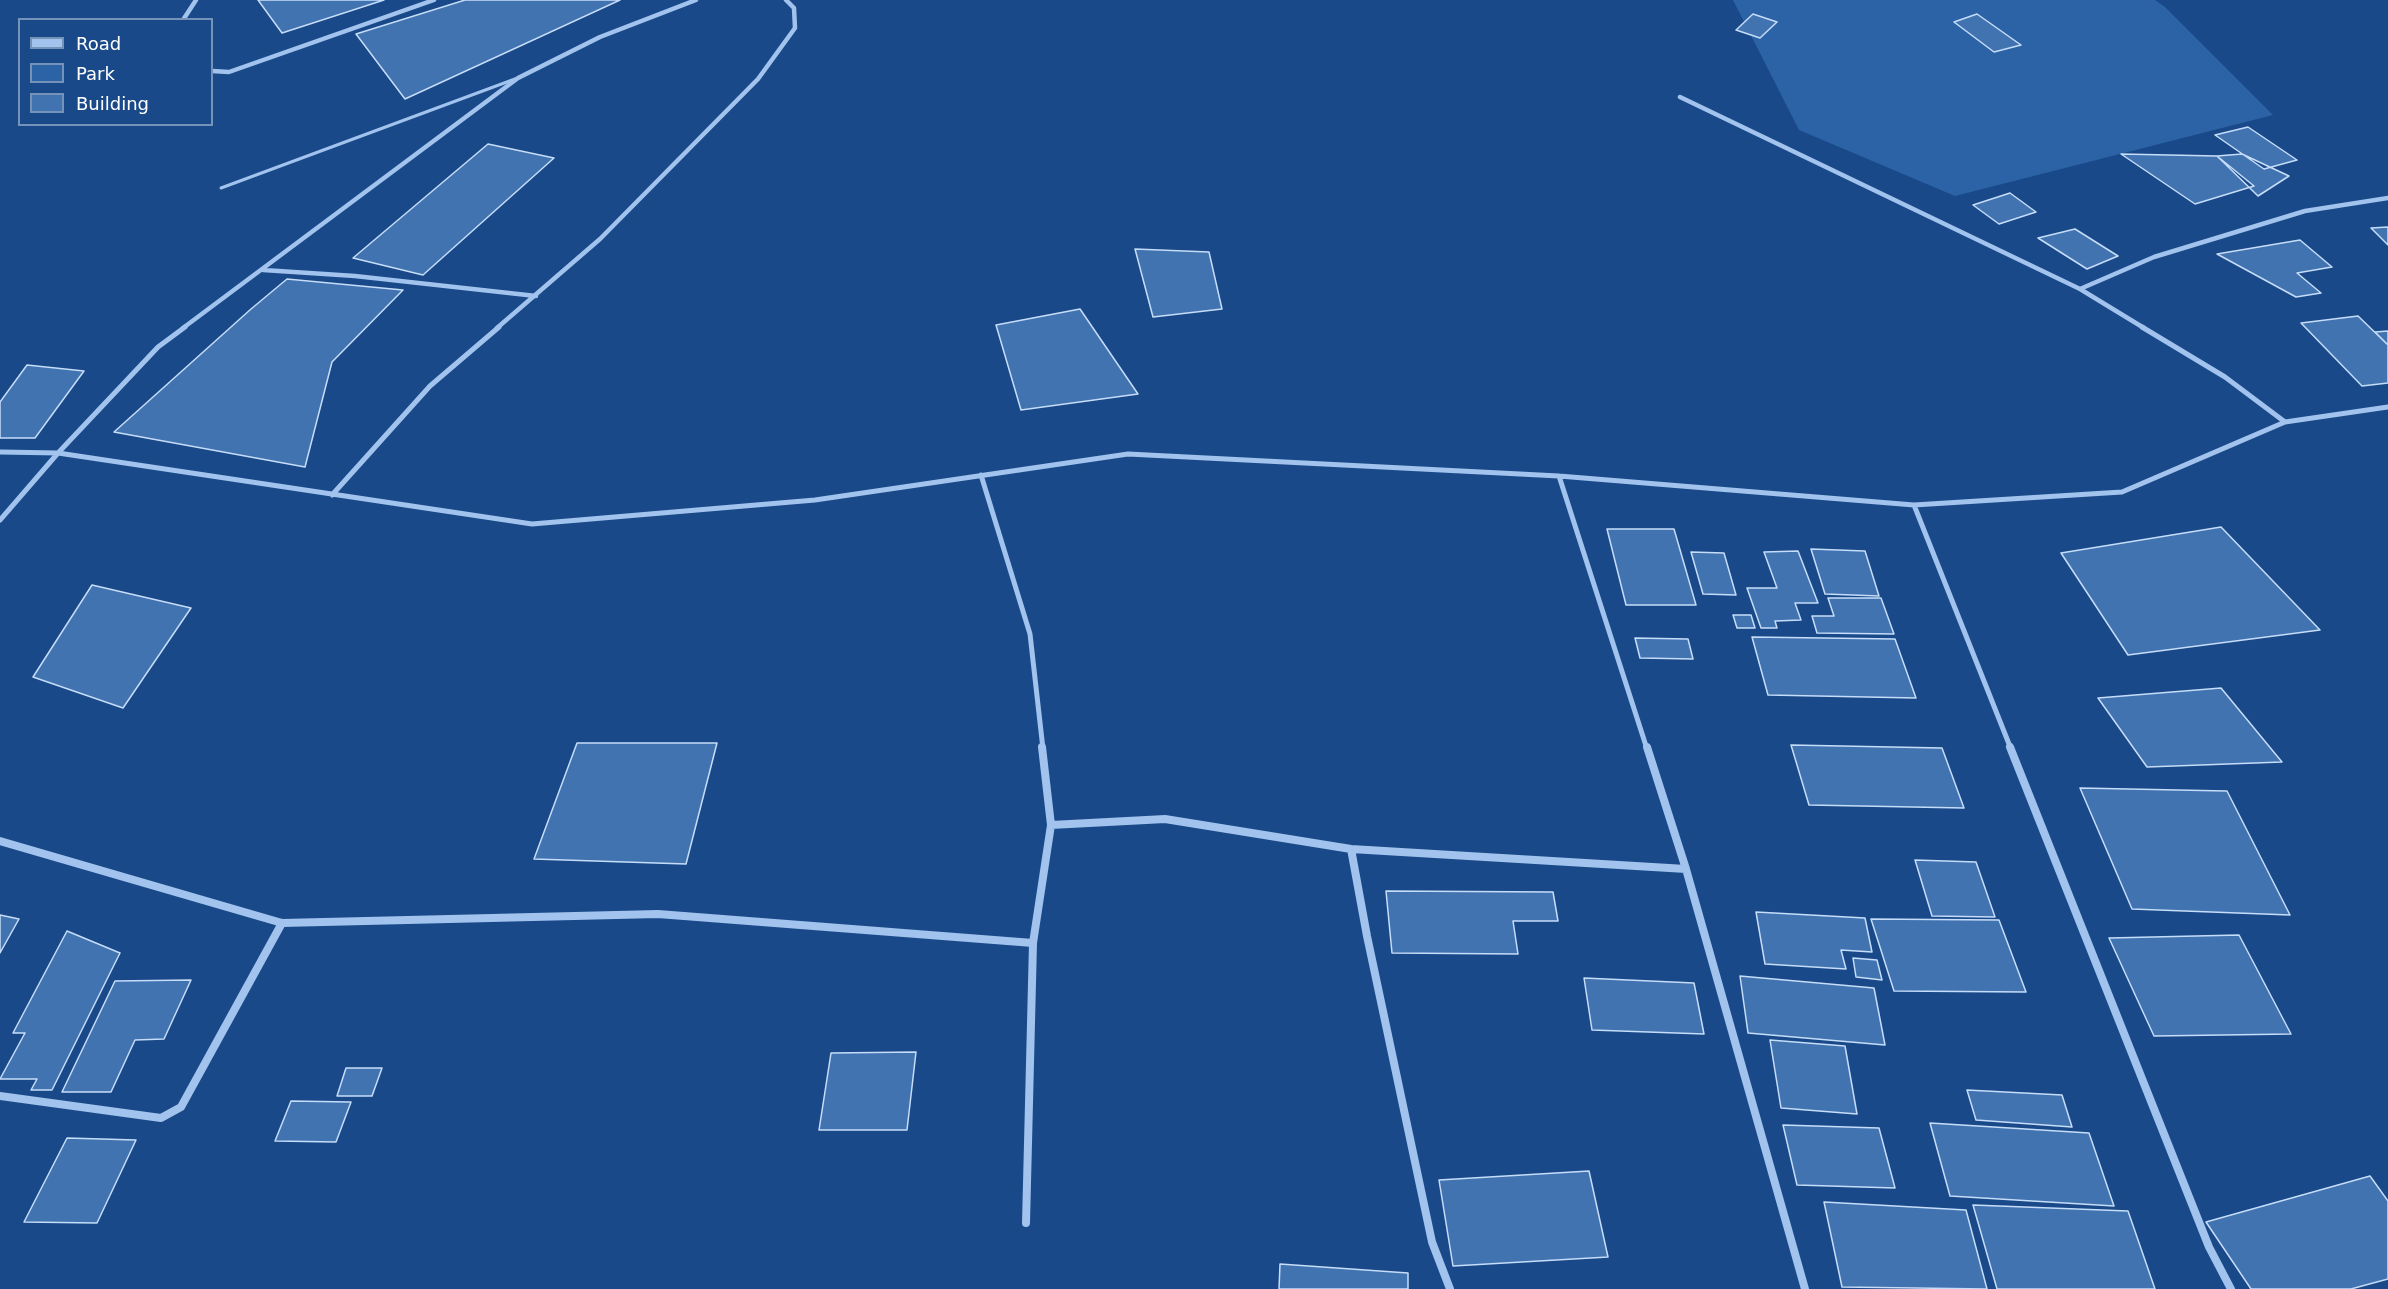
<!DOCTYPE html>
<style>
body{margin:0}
#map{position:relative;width:2388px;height:1289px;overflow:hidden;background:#194988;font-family:"DejaVu Sans",sans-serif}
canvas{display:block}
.legend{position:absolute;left:18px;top:18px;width:195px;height:108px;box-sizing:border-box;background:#194988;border:2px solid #7592b8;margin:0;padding:8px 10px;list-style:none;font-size:18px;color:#fff}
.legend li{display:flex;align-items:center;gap:12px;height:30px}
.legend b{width:30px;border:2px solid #7592b8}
</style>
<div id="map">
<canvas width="2388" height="1289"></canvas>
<ul class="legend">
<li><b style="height:8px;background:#a1c3ed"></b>Road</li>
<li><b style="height:16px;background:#2c63a6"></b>Park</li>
<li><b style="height:16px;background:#4273b1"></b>Building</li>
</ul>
</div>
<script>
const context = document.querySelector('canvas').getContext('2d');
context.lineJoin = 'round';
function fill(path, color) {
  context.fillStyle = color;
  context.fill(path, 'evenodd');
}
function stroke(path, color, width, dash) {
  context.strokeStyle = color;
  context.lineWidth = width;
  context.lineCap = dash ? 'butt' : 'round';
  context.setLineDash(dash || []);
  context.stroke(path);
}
fill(new Path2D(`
 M1733,0H2155L2165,7L2273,115L1955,196L1799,130Z`), '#2c63a6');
const building = new Path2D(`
 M258,0H384L282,33Z
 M465,0H620L405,99L356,34Z
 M1753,14L1777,22L1760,38L1736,30Z
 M1977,14L2021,45L1994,52L1954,22Z
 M2248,127L2297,160L2264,169L2215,135Z
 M488,144L554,158L423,275L353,258Z
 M2121,154L2217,156L2254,186L2195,204Z
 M2242,154L2289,176L2258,196L2217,156Z
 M2010,193L2036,212L1999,224L1973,205Z
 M2388,227V245L2371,228Z
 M2075,229L2118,256L2087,269L2038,238Z
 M2300,240L2332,267L2297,273L2321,293L2296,297L2217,254Z
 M1135,249L1209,252L1222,309L1153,317Z
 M287,279L403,290L332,362L305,467L114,432L251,309Z
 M1080,309L1138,394L1021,410L996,325Z
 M2358,316L2388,345V383L2362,386L2301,323Z
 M2388,331V345L2375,332Z
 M27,365L84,371L35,438H0V402Z
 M2221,527L2320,630L2128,655L2061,553Z
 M1607,529H1674L1696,605H1626Z
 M1811,549L1865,551L1879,596L1825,594Z
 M1798,551L1818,603H1795L1801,620L1775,621L1777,628H1761L1747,588H1777L1764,552Z
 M1691,552L1724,553L1736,595L1703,594Z
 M92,585L191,608L123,708L33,677Z
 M1828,598H1881L1894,634L1817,633L1812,616H1834Z
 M1733,615H1751L1755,628H1737Z
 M1752,637L1895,639L1916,698L1768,695Z
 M1635,638L1688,639L1693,659L1640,658Z
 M2221,688L2282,762L2147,767L2098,698Z
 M577,743H717L686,864L534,859Z
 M1791,745L1942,748L1964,808L1809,805Z
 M2080,788L2227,791L2290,915L2132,909Z
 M1915,860L1976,862L1995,917L1932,916Z
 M1386,891L1553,892L1558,921H1513L1518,954L1392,953Z
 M1756,912L1865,918L1872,952L1841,950L1846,969L1765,964Z
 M0,915L19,919L0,953Z
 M1871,919L1999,920L2026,992L1894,991Z
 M67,931L120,953L52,1090H31L37,1079H0L25,1033H13Z
 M2239,935L2291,1034L2154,1036L2109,938Z
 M1853,958L1877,960L1882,980L1856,977Z
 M1740,976L1874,988L1885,1045L1748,1033Z
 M1584,978L1694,983L1704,1034L1592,1030Z
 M191,980L164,1039L135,1040L111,1092H62L115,981Z
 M1770,1040L1845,1046L1857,1114L1781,1108Z
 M916,1052L907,1130H819L831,1053Z
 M346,1068H382L372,1096H337Z
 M1967,1090L2062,1095L2072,1127L1976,1120Z
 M291,1101L351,1102L336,1142L275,1141Z
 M1930,1123L2089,1133L2114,1206L1950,1196Z
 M1783,1125L1879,1128L1895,1188L1797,1185Z
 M67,1138L136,1140L97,1223L24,1222Z
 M1589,1171L1608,1257L1453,1266L1439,1180Z
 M2370,1176L2388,1201V1279L2351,1289H2251L2206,1222Z
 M1824,1202L1966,1210L1987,1289L1842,1287Z
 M1973,1205L2128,1211L2155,1289H1997Z
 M1280,1264L1408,1273V1289H1279Z`);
fill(building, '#4273b1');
stroke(building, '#c6ddf9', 1.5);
stroke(new Path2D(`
 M221,188L515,79`), '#a1c3ed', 3);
stroke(new Path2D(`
 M183,20L196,0
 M212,71L229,72L434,0
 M1680,97L2080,289L2144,328
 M263,270L355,276L536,296
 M2080,289L2154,257L2305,211L2388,198
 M183,328L518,78L600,37L696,0
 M497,328L600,239L758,79L795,28L794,8L786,0`), '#a1c3ed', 4.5);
stroke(new Path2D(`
 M2142,327L2225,377L2285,422
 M0,452L58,453L532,524L815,500L1128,454L1559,476L1914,505L2122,492L2285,422L2388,407
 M981,475L1030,634L1043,749
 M1559,476L1647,749
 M332,495L430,386L499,327
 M1914,505L2011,749
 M0,520L58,453L158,347L185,327`), '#a1c3ed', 5);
stroke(new Path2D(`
 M1647,747L1686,869L1805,1289
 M2010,747L2209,1247L2231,1289
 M1051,825L1165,819L1351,849L1686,869
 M0,841L282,923L658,914L1033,943
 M1351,849L1367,936L1432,1242L1450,1289
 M0,1096L161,1118L181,1107L282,923
 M1026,1223L1033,943L1051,825L1042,747`), '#a1c3ed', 8);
</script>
